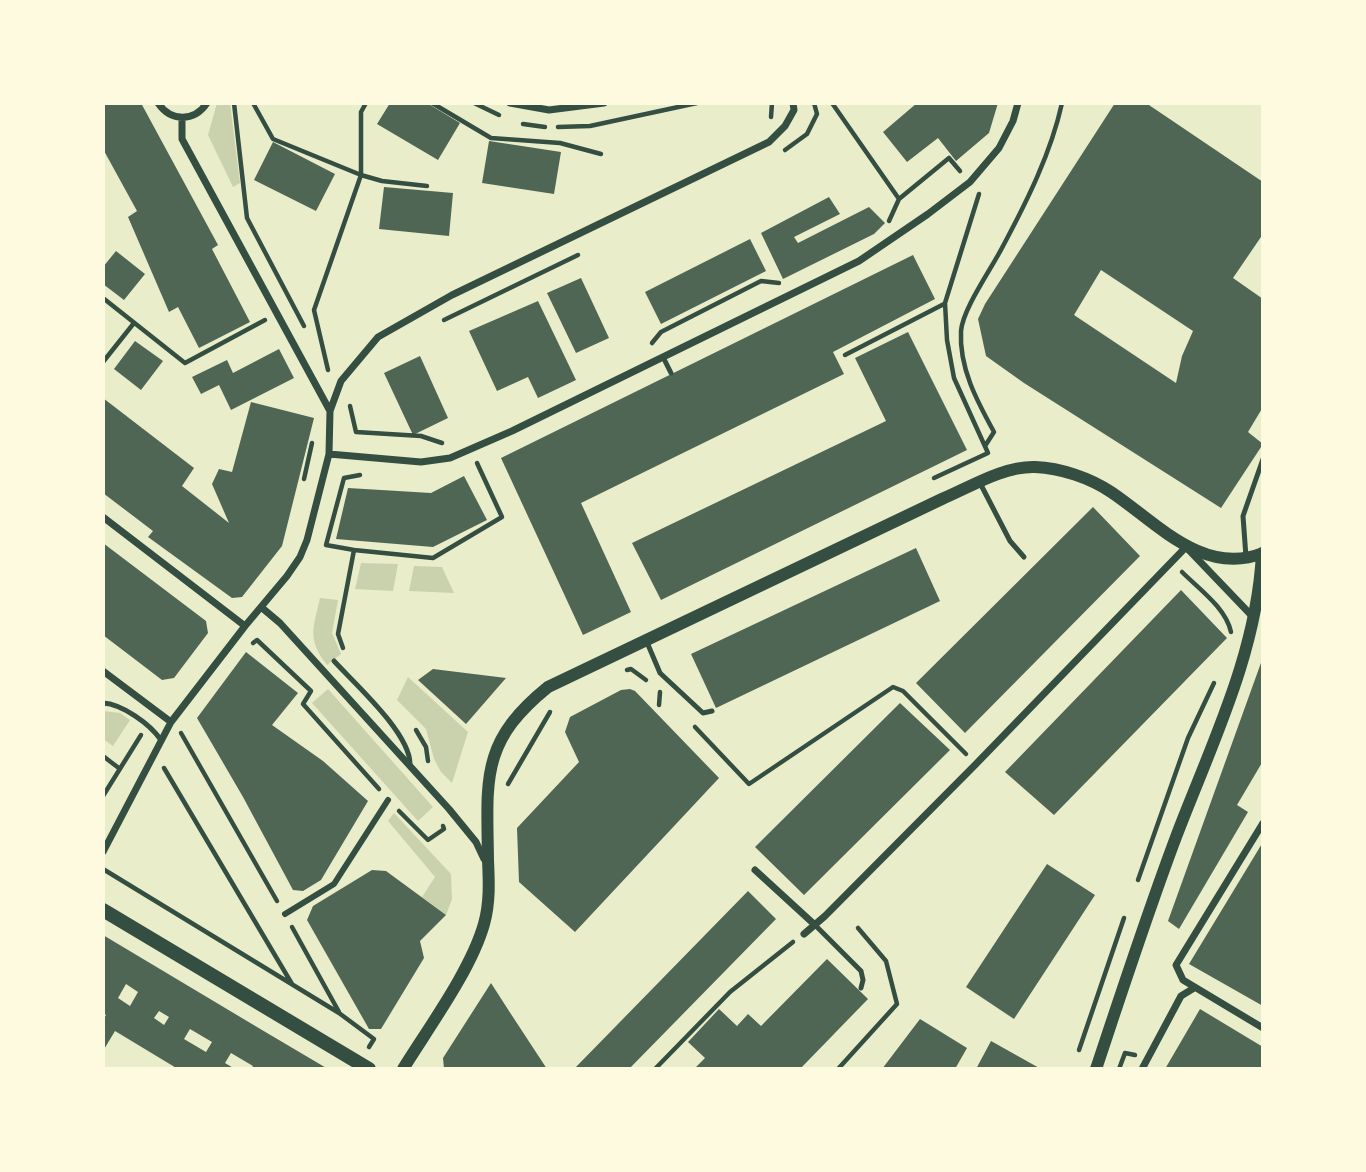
<!DOCTYPE html>
<style>
body{margin:0}
#map{position:relative;width:1366px;height:1172px;overflow:hidden;background:#e9edc9;font-family:"PT Sans Narrow",sans-serif}
canvas{display:block}
.frame{position:absolute;inset:0;border:105px solid #fefae0;pointer-events:none}
</style>
<div id="map">
<canvas width="1366" height="1172"></canvas>
<div class="frame"></div>
</div>
<script>
const context = document.querySelector('canvas').getContext('2d');
context.lineJoin = 'round';
function fill(path, color) {
  context.fillStyle = color;
  context.fill(path, 'evenodd');
}
function stroke(path, color, width, dash) {
  context.strokeStyle = color;
  context.lineWidth = width;
  context.lineCap = dash ? 'butt' : 'round';
  context.setLineDash(dash || []);
  context.stroke(path);
}
fill(new Path2D(`
 M217,103H230L240,183L233,187L208,135Z
 M361,563L398,564L393,591L355,589Z
 M414,566L442,567L454,593L409,591Z
 M320,598L338,600L332,633L341,654L327,665C307,639 313,629 320,598Z
 M408,677L468,732L452,783L441,772L434,759L426,729L397,700Z
 M328,689L433,807L418,821L312,703Z
 M103,711L120,713L130,720L113,746L103,739Z
 M394,813L451,874L452,899L446,915L422,897L435,877L388,821Z`), '#cad2ad');
fill(new Path2D(`
 M107,103H141L218,245L212,249L250,322L199,348L178,307L169,312L128,217L137,211L103,149V105Z
 M390,103H427L460,123L438,160L377,124Z
 M917,103H998L989,133L956,161L938,138L907,162L883,132Z
 M1115,103H1146L1263,182V234L1233,278L1263,299V407L1248,432L1263,444L1221,508L1024,383L986,356L978,319L985,304ZM1101,270L1193,331L1182,356L1176,383L1074,315Z
 M489,141L561,152L554,194L482,183Z
 M273,142L335,174L316,211L254,180Z
 M384,187L453,193L449,236L379,229Z
 M829,197L840,214L794,237L798,243L869,207L885,223L874,234L783,279L761,233Z
 M750,239L766,271L661,324L645,292Z
 M116,251L145,274L124,300L103,284V267Z
 M913,255L935,299L833,352L844,374L581,503L631,612L583,635L501,458Z
 M581,278L609,338L576,353L547,293Z
 M538,301L576,380L538,398L528,377L497,391L469,331Z
 M908,332L967,450L661,600L632,543L886,421L855,358Z
 M135,341L163,361L141,390L114,369Z
 M279,349L294,378L231,410L219,385L201,394L192,377L227,360L233,373Z
 M420,356L448,418L413,435L384,373Z
 M103,398L194,468L182,486L229,523L212,484L219,469L232,472L251,402L314,418L282,546L242,597L232,598L148,537L153,531L103,493Z
 M464,476L487,520L433,547L336,539L348,488L431,493Z
 M1093,507L1140,556L965,733L916,683Z
 M103,543L206,621L208,633L174,678L162,680L103,635Z
 M916,548L940,601L716,708L691,654Z
 M1181,590L1227,638L1054,815L1005,772Z
 M246,652L298,693L272,725L323,761L368,801L321,880L303,891L293,890L243,797L197,718Z
 M1262,660L1263,761L1237,805L1248,812L1179,929L1168,921Z
 M433,669L506,678L466,724L418,680Z
 M630,689L635,691L719,778L575,932L519,882L517,828L579,762L565,732L570,717L621,690Z
 M900,703L950,750L804,895L755,847Z
 M1263,842V1006L1189,964Z
 M1047,864L1095,895L1014,1019L966,987Z
 M372,870L386,871L446,915L420,941L424,958L381,1029H369L307,920L313,906Z
 M748,891L776,919L629,1069H574Z
 M103,935L262,1030L328,1069H251L253,1066L231,1053L225,1063L235,1069H178L115,1031L103,1051V1020L106,1015L103,1013ZM126,984L138,992L130,1006L118,998ZM159,1011L169,1017L164,1025L154,1018ZM190,1029L212,1042L206,1052L184,1039Z
 M827,959L868,999L800,1069H694L705,1058L688,1042L719,1009L737,1026L748,1014L761,1026Z
 M491,983L509,1011L547,1069H444L443,1058Z
 M1200,1009L1263,1047V1069H1165Z
 M920,1019L967,1048L955,1069H882Z
 M991,1041L1041,1069H976Z`), '#4f6655');
stroke(new Path2D(`
 M234,103L247,218L304,326
 M253,103L273,139L361,175L382,181L427,186
 M432,103L491,138L560,143L601,154
 M474,103L499,115
 M832,103L899,199
 M771,117L772,103
 M523,124L545,127
 M558,127L590,126L697,103
 M785,150L807,134L817,114L814,103
 M889,221L899,199L949,158L960,171
 M103,298L185,363L265,320
 M444,320L578,255
 M652,343L661,332L761,281L779,283
 M845,355L944,304
 M103,362L134,323
 M328,370L314,310L361,175V112L366,103
 M350,406L356,432L421,436L442,443
 M985,446L994,432C977,401 959,368 961,331C963,308 992,268 1003,246C1027,201 1051,153 1062,103
 M360,475L344,478L326,545L354,550L433,558L502,517L477,463
 M934,478L988,453L954,378L947,340L945,303L979,194
 M304,479L312,443
 M1182,572C1199,589 1226,608 1231,632
 M253,643L257,640L311,691L303,704L379,789
 M343,648L338,634L354,550
 M627,670L631,669L646,680
 M659,705L660,692
 M695,727L749,784L893,687L903,691L966,754
 M416,730L426,747L428,761
 M181,733L277,901
 M103,756L120,769
 M164,768L292,984
 M508,784L550,712
 M103,796L141,735
 M399,811L428,840L444,829L443,826
 M103,869L339,1013L374,1039L369,1047
 M1138,880L1188,738L1214,683
 M292,927L339,1012
 M1079,1050L1124,918
 M655,1069L730,992L793,942
 M838,1069L897,1004L886,961L858,928
 M1119,1069L1125,1053L1135,1055`), '#344e41', 4.5);
stroke(new Path2D(`
 M663,357L671,373
 M980,483L1010,541L1024,557
 M1246,557L1243,516L1263,459
 M646,640L660,673L703,713L712,711
 M334,661C355,684 410,733 410,764
 M103,703C122,704 150,724 161,740
 M815,925L861,971L863,980L861,988`), '#344e41', 5);
stroke(new Path2D(`
 M285,914L334,884L388,800`), '#344e41', 6);
stroke(new Path2D(`
 M158,103C171,122 194,122 207,103
 M510,103L549,110L604,103
 M182,118V139L330,411
 M329,454L421,462L450,458L512,431L859,261L928,214L970,182L999,148L1013,121L1018,103
 M103,517L245,626
 M261,607L280,623L449,809L476,842L484,859
 M103,671L171,722
 M1263,823L1176,965L1183,980L1263,1028
 M103,852L171,722L245,626L287,576L300,557L307,540L329,454L330,411L341,381L378,337L452,295L769,142L785,126L794,110L793,103
 M755,870L815,925
 M804,934L825,916L976,764L1186,547L1253,617
 M1142,1069L1181,996L1194,988`), '#344e41', 7);
stroke(new Path2D(`
 M403,1069C429,1027 471,970 484,924C490,903 489,881 488,860C487,779 480,742 548,687L944,498C972,486 1004,466 1035,467C1061,468 1090,478 1111,492C1156,522 1203,577 1263,553
 M1096,1069C1122,991 1147,914 1176,837C1211,745 1257,654 1262,553`), '#344e41', 12);
stroke(new Path2D(`
 M103,910L369,1069`), '#344e41', 14);
</script>
